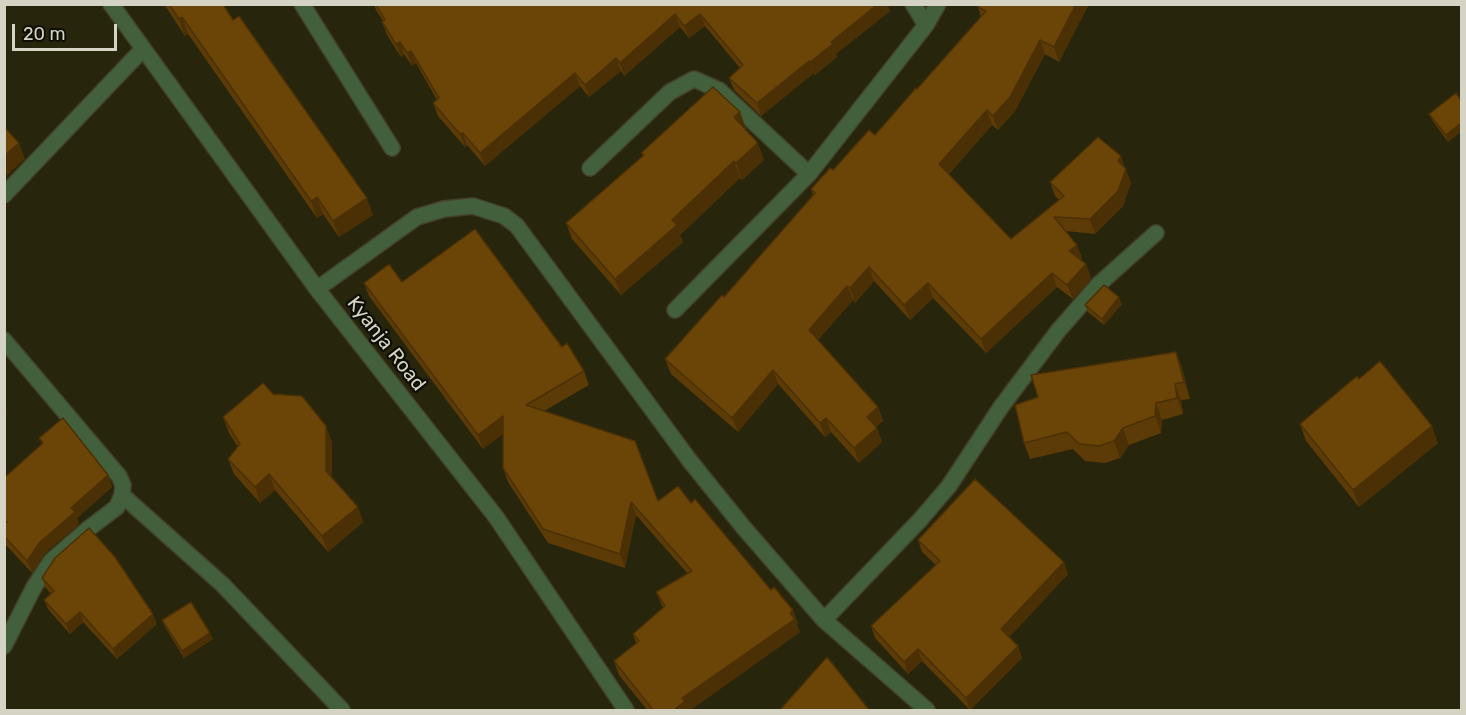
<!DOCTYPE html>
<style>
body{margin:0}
#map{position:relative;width:1466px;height:715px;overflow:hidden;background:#27250b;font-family:Rubik,sans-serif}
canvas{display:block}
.frame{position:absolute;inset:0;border:6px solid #d4d3c4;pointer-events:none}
.scale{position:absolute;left:12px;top:24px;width:105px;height:27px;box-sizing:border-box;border:3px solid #d4d3c4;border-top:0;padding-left:8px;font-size:18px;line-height:21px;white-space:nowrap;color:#d4d3c4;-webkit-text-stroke:4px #0f0e04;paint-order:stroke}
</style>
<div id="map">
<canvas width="1466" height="715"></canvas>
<div class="frame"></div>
<div class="scale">20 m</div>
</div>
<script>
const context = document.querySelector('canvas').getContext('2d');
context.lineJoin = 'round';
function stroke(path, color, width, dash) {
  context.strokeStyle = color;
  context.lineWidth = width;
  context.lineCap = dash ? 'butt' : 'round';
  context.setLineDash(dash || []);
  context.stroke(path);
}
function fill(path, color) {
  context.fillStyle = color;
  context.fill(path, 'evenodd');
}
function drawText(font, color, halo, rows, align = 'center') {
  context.font = font + ' Rubik,sans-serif';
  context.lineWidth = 4.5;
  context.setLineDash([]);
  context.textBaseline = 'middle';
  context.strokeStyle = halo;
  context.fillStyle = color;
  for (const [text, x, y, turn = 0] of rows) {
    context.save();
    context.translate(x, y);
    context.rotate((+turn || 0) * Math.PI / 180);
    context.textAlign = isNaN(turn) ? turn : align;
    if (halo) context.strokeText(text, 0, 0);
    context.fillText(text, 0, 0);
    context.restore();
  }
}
const minor = new Path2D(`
 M111,4L317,289L496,517L626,710
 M302,4L392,148
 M926,25L938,4
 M590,168L670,92L694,79L719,90L809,174
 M4,195L143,49
 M317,289L417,217L444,209L473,206L504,216L517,226L690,461L744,528L824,620L927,710
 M675,310L809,174L926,25L913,4
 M4,340L119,476L123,485L122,495L117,507L88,529L51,561L34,587L4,646
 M122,495L223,585L342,710
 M824,620L920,520L949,486L1001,407L1058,331L1099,284L1156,233`);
stroke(minor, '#434129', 18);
stroke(minor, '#43603c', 15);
fill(new Path2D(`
 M164,4H223L233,20L373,215L339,237L323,214L317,218L188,34L185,36Z
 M374,4H887L890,11L836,54L837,57L815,75L814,73L761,116L734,90L729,78L740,68L705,26L689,38L680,27L624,76L621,71L589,97L580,86L485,166L467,145L465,147L438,116L433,103L437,100L416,63L412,66L404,54L401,57L387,35L382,22L383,21L376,10Z
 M1089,4L1059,62L1045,54L1015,111L998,130L992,125L949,174L1011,239L1059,200L1055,196L1050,182L1131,183L1123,206L1095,234L1066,231L1077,245L1082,259L1081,260L1086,264L1091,279L1073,299L1057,287L986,353L933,298L910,320L874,281L855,303L853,300L818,340L878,407L883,421L876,427L882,442L859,463L831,432L825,437L778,384L738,432L671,374L665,359L724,297L813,196L811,189L875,135L981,17L978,7Z
 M1461,101L1448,142L1432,120L1429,114Z
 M746,128L745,129L764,160L742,180L740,178L680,235L683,242L621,295L572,239L566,223L643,156L641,153Z
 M402,282L562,347L584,371L589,385L544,411L658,501L691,503L798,623L797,625L800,632L689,711H648L619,675L614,661L636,643L633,634L663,608L656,592L688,574L636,515L625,568L548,543L508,482L503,468V434L483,449L369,296L364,283Z
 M1122,304L1104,325L1088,312L1085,305Z
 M1176,352L1182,368L1190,399L1181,400L1183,414L1162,420L1161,433L1129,445L1120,458L1105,463L1085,461L1073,449L1030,459L1024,443Z
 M273,394L332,442V477L358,507L363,522L328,552L275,490L260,503L234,474L228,459L238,447L229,433L223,417Z
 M1300,424L1438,443L1359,507L1306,441Z
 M39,438L108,475L112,487L77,518L79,524L44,554L32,573L4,543V478L42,444Z
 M918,540L1068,574L1009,637L1018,646L1022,658L970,710L922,661L908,674L875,638L871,626L936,565L922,552Z
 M42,578L157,624L117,659L83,622L70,634L48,609L44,600L51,594L45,587Z
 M162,620L213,639L184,658L165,627Z`), '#5c3b07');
fill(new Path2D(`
 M878,4H887L890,11L836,54L837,57L815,75L810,62L831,42Z
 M1076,4H1089L1059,62L1054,47Z
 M675,14L680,27L624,76L620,63Z
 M700,14L705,26L689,38L684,26Z
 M182,17L188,34L185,36L179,19Z
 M1040,40L1045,54L1015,111L998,130L993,116Z
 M400,42L404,54L401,57L396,44Z
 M411,51L416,63L412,66L407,53Z
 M616,58L621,71L589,97L585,85Z
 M809,61L814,73L761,116L757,103Z
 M575,73L580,86L485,166L480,153Z
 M987,110L992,125L945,178L939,164Z
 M740,112L746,128L740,134L734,117Z
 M1461,123V132L1448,142L1446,135Z
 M463,133L467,145L465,147L460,134Z
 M19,143L25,159L4,178V156Z
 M758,143L764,160L742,180L736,163Z
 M1121,156L1131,183L1123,206L1095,234L1090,219Z
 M734,161L740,178L680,235L683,242L621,295L615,279L672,220Z
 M317,197L323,214L317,218L311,201Z
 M367,198L373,215L339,237L333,221Z
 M1077,245L1082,259L1075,265L1069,251Z
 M1086,264L1091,279L1073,299L1067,285Z
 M869,267L874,281L855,303L850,288Z
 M1052,273L1057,287L986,353L981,339Z
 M928,283L933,298L910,320L904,305Z
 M847,286L853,300L814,344L809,330Z
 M1119,297L1122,304L1104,325L1102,319Z
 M1176,352L1182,368L1190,399L1184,382Z
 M773,370L778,384L738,432L732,418Z
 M1175,384L1181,400L1183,414L1177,398Z
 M1156,403L1162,420L1161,433L1155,416Z
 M4,404L7,411L4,414Z
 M878,407L883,421L872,431L867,417Z
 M503,416L508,430L483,449L478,435Z
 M826,418L831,432L825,437L820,423Z
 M326,426L332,442V486L326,471Z
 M1432,426L1438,443L1359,507L1353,490Z
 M877,428L882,442L859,463L854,448Z
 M1123,428L1129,445L1120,458L1114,441Z
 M269,474L275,490L260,503L255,487Z
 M108,475L112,487L77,518L79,524L44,554L32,573L27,561L40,542L71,508Z
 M631,502L636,515L625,568L620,554Z
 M358,507L363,522L328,552L322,536Z
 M1064,562L1068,574L1006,641L1001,629Z
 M793,610L798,623L797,625L800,632L689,711H673L682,698Z
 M80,612L83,622L70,634L66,624Z
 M153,614L157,624L117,659L113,649Z
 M210,633L213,639L184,658L182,651Z
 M1018,646L1022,658L970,710L966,698Z
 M918,649L922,661L908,674L904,662Z`), '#4b3006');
const building = new Path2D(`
 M169,4H223L233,20L239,16L367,198L333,221L317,197L311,201L182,17L179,19Z
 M376,4H878L831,42L833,44L810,62L809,61L757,103L729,78L743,65L700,14L684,26L675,14L620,63L616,58L585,85L575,73L480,153L463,133L460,134L433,103L439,98L411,51L407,53L400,42L396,44L382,22L385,20Z
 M979,4H1076L1054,47L1040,40L1010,97L993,116L987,110L939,164L1011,239L1064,196L1050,182L1098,137L1121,156L1118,161L1126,169L1118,191L1090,219L1054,217L1077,245L1069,251L1086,264L1067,285L1052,273L981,339L928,283L904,305L869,267L850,288L847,286L809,330L878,407L867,417L877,428L854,448L826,418L820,423L773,370L732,418L665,359L722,295L724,297L815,193L811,189L830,168L833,170L869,130L875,135L916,88L917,89L986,11L978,7Z
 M713,87L740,112L734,117L758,143L736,163L734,161L672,220L677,225L615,279L566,223L644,155L641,153Z
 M1456,93L1461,101V123L1446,135L1429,114Z
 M4,127L19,143L4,156Z
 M475,229L562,347L567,343L584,371L526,405L635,441L658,501L678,486L691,503L695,499L771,590L774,587L793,610L790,613L795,619L682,698L685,701L673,711H654L614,661L639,641L633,634L665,606L656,592L692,571L631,502L620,554L543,529L503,468V416L478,435L364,283L389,264L402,282Z
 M1104,285L1119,297L1102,319L1085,305Z
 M1176,352L1184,382L1175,384L1177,398L1156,403L1155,416L1123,428L1114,441L1099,446L1079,444L1067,432L1024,443L1015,405L1038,397L1031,375Z
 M1380,361L1432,426L1353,490L1300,424L1357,376L1359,379Z
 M263,383L273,394L302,396L326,426V471L358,507L322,536L269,474L255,487L228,459L240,444L223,417Z
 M63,418L108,475L71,508L75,512L40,542L27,561L4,536V525L7,522L4,520V478L43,443L39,438Z
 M975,479L1064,562L1001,629L1018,646L966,698L918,649L904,662L871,626L940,561L918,540Z
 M89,528L115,557L153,614L113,649L80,612L66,624L44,600L54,591L42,578L55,558Z
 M191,602L210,633L182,651L162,620Z
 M827,657L870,711H779Z`);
fill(building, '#6b4508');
stroke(building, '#4b3006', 1.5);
drawText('20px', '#d4d3c4', '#0f0e04', [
 ["Kyanja Road",386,344,52]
]);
</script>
